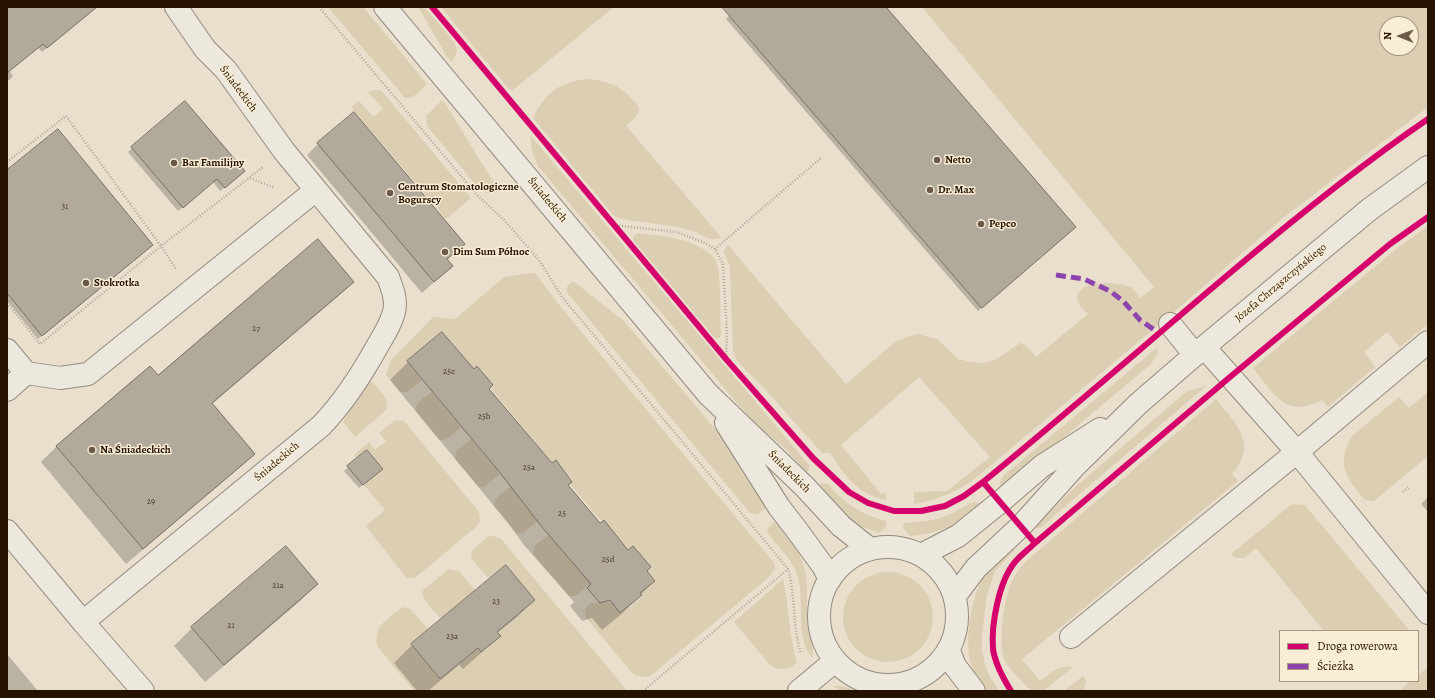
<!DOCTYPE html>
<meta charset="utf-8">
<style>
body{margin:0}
#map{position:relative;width:1435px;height:698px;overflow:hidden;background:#e9dfcc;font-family:Alegreya,serif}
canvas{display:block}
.frame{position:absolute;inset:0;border:8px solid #251300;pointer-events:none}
.legend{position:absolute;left:1279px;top:630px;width:140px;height:52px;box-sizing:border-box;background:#f9edd5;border:1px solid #a49680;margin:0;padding:5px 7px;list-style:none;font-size:12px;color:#251300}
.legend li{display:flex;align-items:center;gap:8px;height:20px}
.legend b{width:20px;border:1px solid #a49680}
.north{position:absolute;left:1379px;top:16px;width:40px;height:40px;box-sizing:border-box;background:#f9edd5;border:1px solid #a49680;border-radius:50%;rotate:271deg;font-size:11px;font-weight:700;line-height:16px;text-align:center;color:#251300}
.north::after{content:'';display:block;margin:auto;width:14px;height:18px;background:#6a5a47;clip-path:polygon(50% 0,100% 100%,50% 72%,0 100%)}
</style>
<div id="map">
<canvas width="1435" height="698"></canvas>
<div class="frame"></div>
<ul class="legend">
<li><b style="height:5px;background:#d6006c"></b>Droga rowerowa</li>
<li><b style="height:5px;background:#8e44ad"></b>Ścieżka</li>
</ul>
<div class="north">N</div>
</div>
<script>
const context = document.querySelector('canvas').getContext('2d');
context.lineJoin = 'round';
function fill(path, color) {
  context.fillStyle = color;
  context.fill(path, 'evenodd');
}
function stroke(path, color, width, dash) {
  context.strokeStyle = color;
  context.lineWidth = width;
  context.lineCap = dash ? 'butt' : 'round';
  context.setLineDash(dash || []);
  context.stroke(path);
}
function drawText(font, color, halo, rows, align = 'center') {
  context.font = font + ' Alegreya,serif';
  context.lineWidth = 3;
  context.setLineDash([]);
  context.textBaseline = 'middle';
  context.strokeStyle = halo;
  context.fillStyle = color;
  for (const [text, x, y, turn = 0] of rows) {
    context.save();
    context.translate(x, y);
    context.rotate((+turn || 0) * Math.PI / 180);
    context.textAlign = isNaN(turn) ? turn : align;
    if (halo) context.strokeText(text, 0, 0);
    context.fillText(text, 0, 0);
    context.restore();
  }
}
fill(new Path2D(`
 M328,7H363L427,84C421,90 414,99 405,98Z
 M418,7H424C431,16 454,38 456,47C458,53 455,58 451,62L446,55Z
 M441,7H614L513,90L509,89Z
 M922,7H1428V107L1283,218L1175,311L971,482C951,494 937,500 914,504V492L947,491L990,457L919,377L841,445L881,494L886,493V500C857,494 846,477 830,453H822L763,387L737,361L733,350L730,273C730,269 730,265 728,262C725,254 721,252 728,245L846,384L895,342L906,337L918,334L937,339L958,359L970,362L984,363L997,359L1020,343L1026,345L1036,357L1088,314C1085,310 1079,307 1078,302C1071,279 1120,281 1132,288C1135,290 1138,295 1140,298L1154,287ZM1387,24H1411V48H1387Z
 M589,79C612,81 625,89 639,107C639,117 633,119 626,126L721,237C710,244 703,234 693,231C670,224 645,223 622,219L614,216L533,118C545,93 560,81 589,79Z
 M375,90H381L471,198L446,219L351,107L359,101L374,117L383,109L368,92Z
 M442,100L446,105L499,191L489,194L480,190L427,126L426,116Z
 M530,135L809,465V470L806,473L786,449L760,428L736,402L538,166L532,151Z
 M1428,226V324L1400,347L1387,332L1364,352L1375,367L1328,407L1322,400C1285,419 1274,394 1253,368L1395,250Z
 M638,233C661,236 683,237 703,249C707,252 712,254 715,259C722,271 720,318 721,335L719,338H715L633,240V236Z
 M531,273H535L560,306L775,564V569L767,579L649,677L636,676L631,672L585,616C584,609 587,606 592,602L594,604L603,597L607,602L610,601L621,614L643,596L641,593L656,581L648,571L652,568L633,546L629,549L604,520H600L569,483L572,480L556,460L552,462L491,389L494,386L477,365L474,368L442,331L406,361L422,380L407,392H400L386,375L391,360L433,317L455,319L504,277Z
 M573,281L624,321L726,442C737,466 750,486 767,507L758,514L750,513L568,294L566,290L568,285Z
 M1158,347L1157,354L1151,364L1002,489C999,484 1000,481 1003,476Z
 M369,378C376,387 391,398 386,410L355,437L343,422Z
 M1206,386L1040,528L1034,527L1072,490L1187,391Z
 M432,392L461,427C455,432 446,443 438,439L416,412C414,403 425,397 432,392Z
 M1428,392V456L1374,501L1365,500C1347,479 1335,463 1352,436L1399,397L1409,408Z
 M1216,399C1236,424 1259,444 1232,474L1238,481L1022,659L1040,681C1051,673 1058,664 1073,667L1043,691H1031C1023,682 1013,673 1006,663C996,647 1004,596 1013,579C1017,571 1023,564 1030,558Z
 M395,420L404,421L479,512C480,518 481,521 477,526L415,578H408L404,575L366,526L385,510L364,485L384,469L367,449L356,458L354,455L369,442L375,450L386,441L379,433Z
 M471,439L500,474L484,487H480L477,485L455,459L456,451Z
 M822,483L828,484C844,503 862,515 886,521V527L879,533L858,525L847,518L818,487Z
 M511,486L539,520L523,533H516L494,506L495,499Z
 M976,502L982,506L954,526L926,534L910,536L903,528L904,523C919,522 934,521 948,515C957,512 967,503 976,502Z
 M1292,504L1305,505L1410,631H1324L1256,548L1245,558H1235L1231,554Z
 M778,520C790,537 802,554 806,575C808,592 806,608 808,625C809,637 815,647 812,658C793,634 807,598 796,572C790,556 776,546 767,532L768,528Z
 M550,534L591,583L576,596H569L533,554L534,546Z
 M489,536H493L501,539L625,688V691H414L377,646C374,624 387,620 403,607L410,609L428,629L410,644L440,680L478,649L481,653L501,636L498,632L536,600L506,564L488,578L471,558L472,550Z
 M1014,545L1015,547L1014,551L995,571L987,595L982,634V650L985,665L990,677L999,691H985C979,683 974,674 971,664C964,640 971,597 984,576C991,564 1003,555 1014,545Z
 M449,569L459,571L475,590L441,619C435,611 420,600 423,590Z
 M843 617a45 45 0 1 1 90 0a45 45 0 1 1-90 0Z
 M783,579C789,607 789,636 797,663C787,670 780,671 770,665L734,622Z
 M1428,667V691H1399L1411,681H1418V675Z
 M1083,676L1086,680L1084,691H1064Z
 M833,686H843L859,691H840Z`), '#dcceb3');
fill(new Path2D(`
 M7,7H97L42,52L38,47L9,71L13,76L7,82Z
 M738,7H885L1071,230L978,311L726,19Z
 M185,102L240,175L220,191L213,182L178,211L128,152Z
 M318,144L463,244L447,260L452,266L422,293L307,155Z
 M7,172L148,248L38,339L7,301Z
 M353,282L337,297L212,404L254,454L238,469L126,564L41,462L56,447L150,367L158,377Z
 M408,362L488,389L600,524L654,581L623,613L602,630L592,618L582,621L570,606L574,602L524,545L508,523L390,380Z
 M367,452L378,473L359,488L344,471Z
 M1428,497V512L1421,504Z
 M317,584L299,602L205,682L174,646L192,628Z
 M534,600L516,618L497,633L499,636L481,653L463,669L459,665L428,691H417L394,663L412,645Z
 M7,654L38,691H7Z`), '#0003');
const building = new Path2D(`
 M7,7H97L47,48L43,44L7,73Z
 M722,7H886L1076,227L982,308Z
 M185,101L245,171L225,188L217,179L183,208L131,147Z
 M354,112L465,244L447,259L453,266L434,282L317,143Z
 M58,129L153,245L42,336L7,293V170Z
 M318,239L354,282L212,403L255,454L143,549L56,446L150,366L158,375Z
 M442,332L474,369L477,366L493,385L489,389L552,463L556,460L572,482L568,485L600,523L604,520L628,550L633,546L651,567L647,571L655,581L640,593L642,595L620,613L610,600L600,603L587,588L591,584L542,527L501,474L407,361Z
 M367,450L383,469L363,485L347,466Z
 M286,546L318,584L224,665L191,627Z
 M506,565L535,600L497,632L501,636L481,652L478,648L440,679L411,644Z`);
fill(building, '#b1a99a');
stroke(building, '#776f62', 1);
const minor = new Path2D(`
 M385,7L708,394L805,487L841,526L870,549
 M1170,324L1195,355
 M1204,347L1297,452L1428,613
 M7,350L26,373
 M7,390L26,373L60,378L88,374L316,190
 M726,423L779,507L796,529L823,566L830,579
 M7,531L83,622
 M819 616a69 69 0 1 1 138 0a69 69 0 1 1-138 0Z
 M921,555L958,536L999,503L1042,466L1100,429
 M955,596L976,568L1021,526L1075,466L1138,404L1204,347L1370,209L1428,167
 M1071,637L1297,452L1428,342
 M949,651L955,666L974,691
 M143,691L83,622L321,426C344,402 362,374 378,345C384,335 391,324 394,312C397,299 392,288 388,277L284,151L226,70L205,49L176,7
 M799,691L835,661`);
stroke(minor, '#938a7d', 24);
stroke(new Path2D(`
 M319,7L477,195L504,220L539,260L562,297L788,569C796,597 792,626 801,654
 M7,162L66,116L161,246L263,167
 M250,178L275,188
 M613,225L676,232L703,242L715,249L723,264L727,335L726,359
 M715,249L822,157
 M7,303L40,344L161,246L176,269
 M1403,492L1409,487
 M643,691L788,569`), '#aea89e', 2.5, [1, 2]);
stroke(minor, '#ece8de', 22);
stroke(new Path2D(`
 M1056,275L1084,279L1110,291L1123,301L1140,320L1159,333`), '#8e44ad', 5, [10, 5]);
stroke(new Path2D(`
 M432,7L726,359L813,458L849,492L868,503L894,511H921L945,506L964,496L983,482L1035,543C1029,549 1021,555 1015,562C999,581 991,624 993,649C995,664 1003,678 1011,691
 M983,482C1066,414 1147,343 1230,273C1294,219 1359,166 1428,119
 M1035,543L1230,377L1390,244L1428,217`), '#d6006c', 6);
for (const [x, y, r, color] of [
 [937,160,4,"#6a5a47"],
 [174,163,4,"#6a5a47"],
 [930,190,4,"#6a5a47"],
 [390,193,4,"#6a5a47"],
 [981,224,4,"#6a5a47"],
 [445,252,4,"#6a5a47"],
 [86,283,4,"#6a5a47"],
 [92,450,4,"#6a5a47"]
]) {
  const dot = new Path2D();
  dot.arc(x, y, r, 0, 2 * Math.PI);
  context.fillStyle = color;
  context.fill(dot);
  stroke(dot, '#f9edd5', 1.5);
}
drawText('9px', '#483826', null, [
 ["31",65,207],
 ["27",256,329],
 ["25c",449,372],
 ["25b",484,417],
 ["25a",529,468],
 ["29",151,502],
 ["25",562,514],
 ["25d",608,560],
 ["21a",278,586],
 ["23",496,602],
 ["21",231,626],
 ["23a",452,637]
]);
drawText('11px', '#251300', '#f9edd5', [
 ["Śniadeckich",238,89,53],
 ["Śniadeckich",547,200,50],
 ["Józefa Chrząszczyńskiego",1281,283,-40],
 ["Śniadeckich",277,462,-40],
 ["Śniadeckich",789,472,45]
]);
drawText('bold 11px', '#251300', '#f9edd5', [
 ["Netto",945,160],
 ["Bar Familijny",182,163],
 ["Centrum Stomatologiczne",398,187],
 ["Bogurscy",398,200],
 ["Dr. Max",938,190],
 ["Pepco",989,224],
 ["Dim Sum Północ",453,252],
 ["Stokrotka",94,283],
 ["Na Śniadeckich",100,450]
], 'left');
</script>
